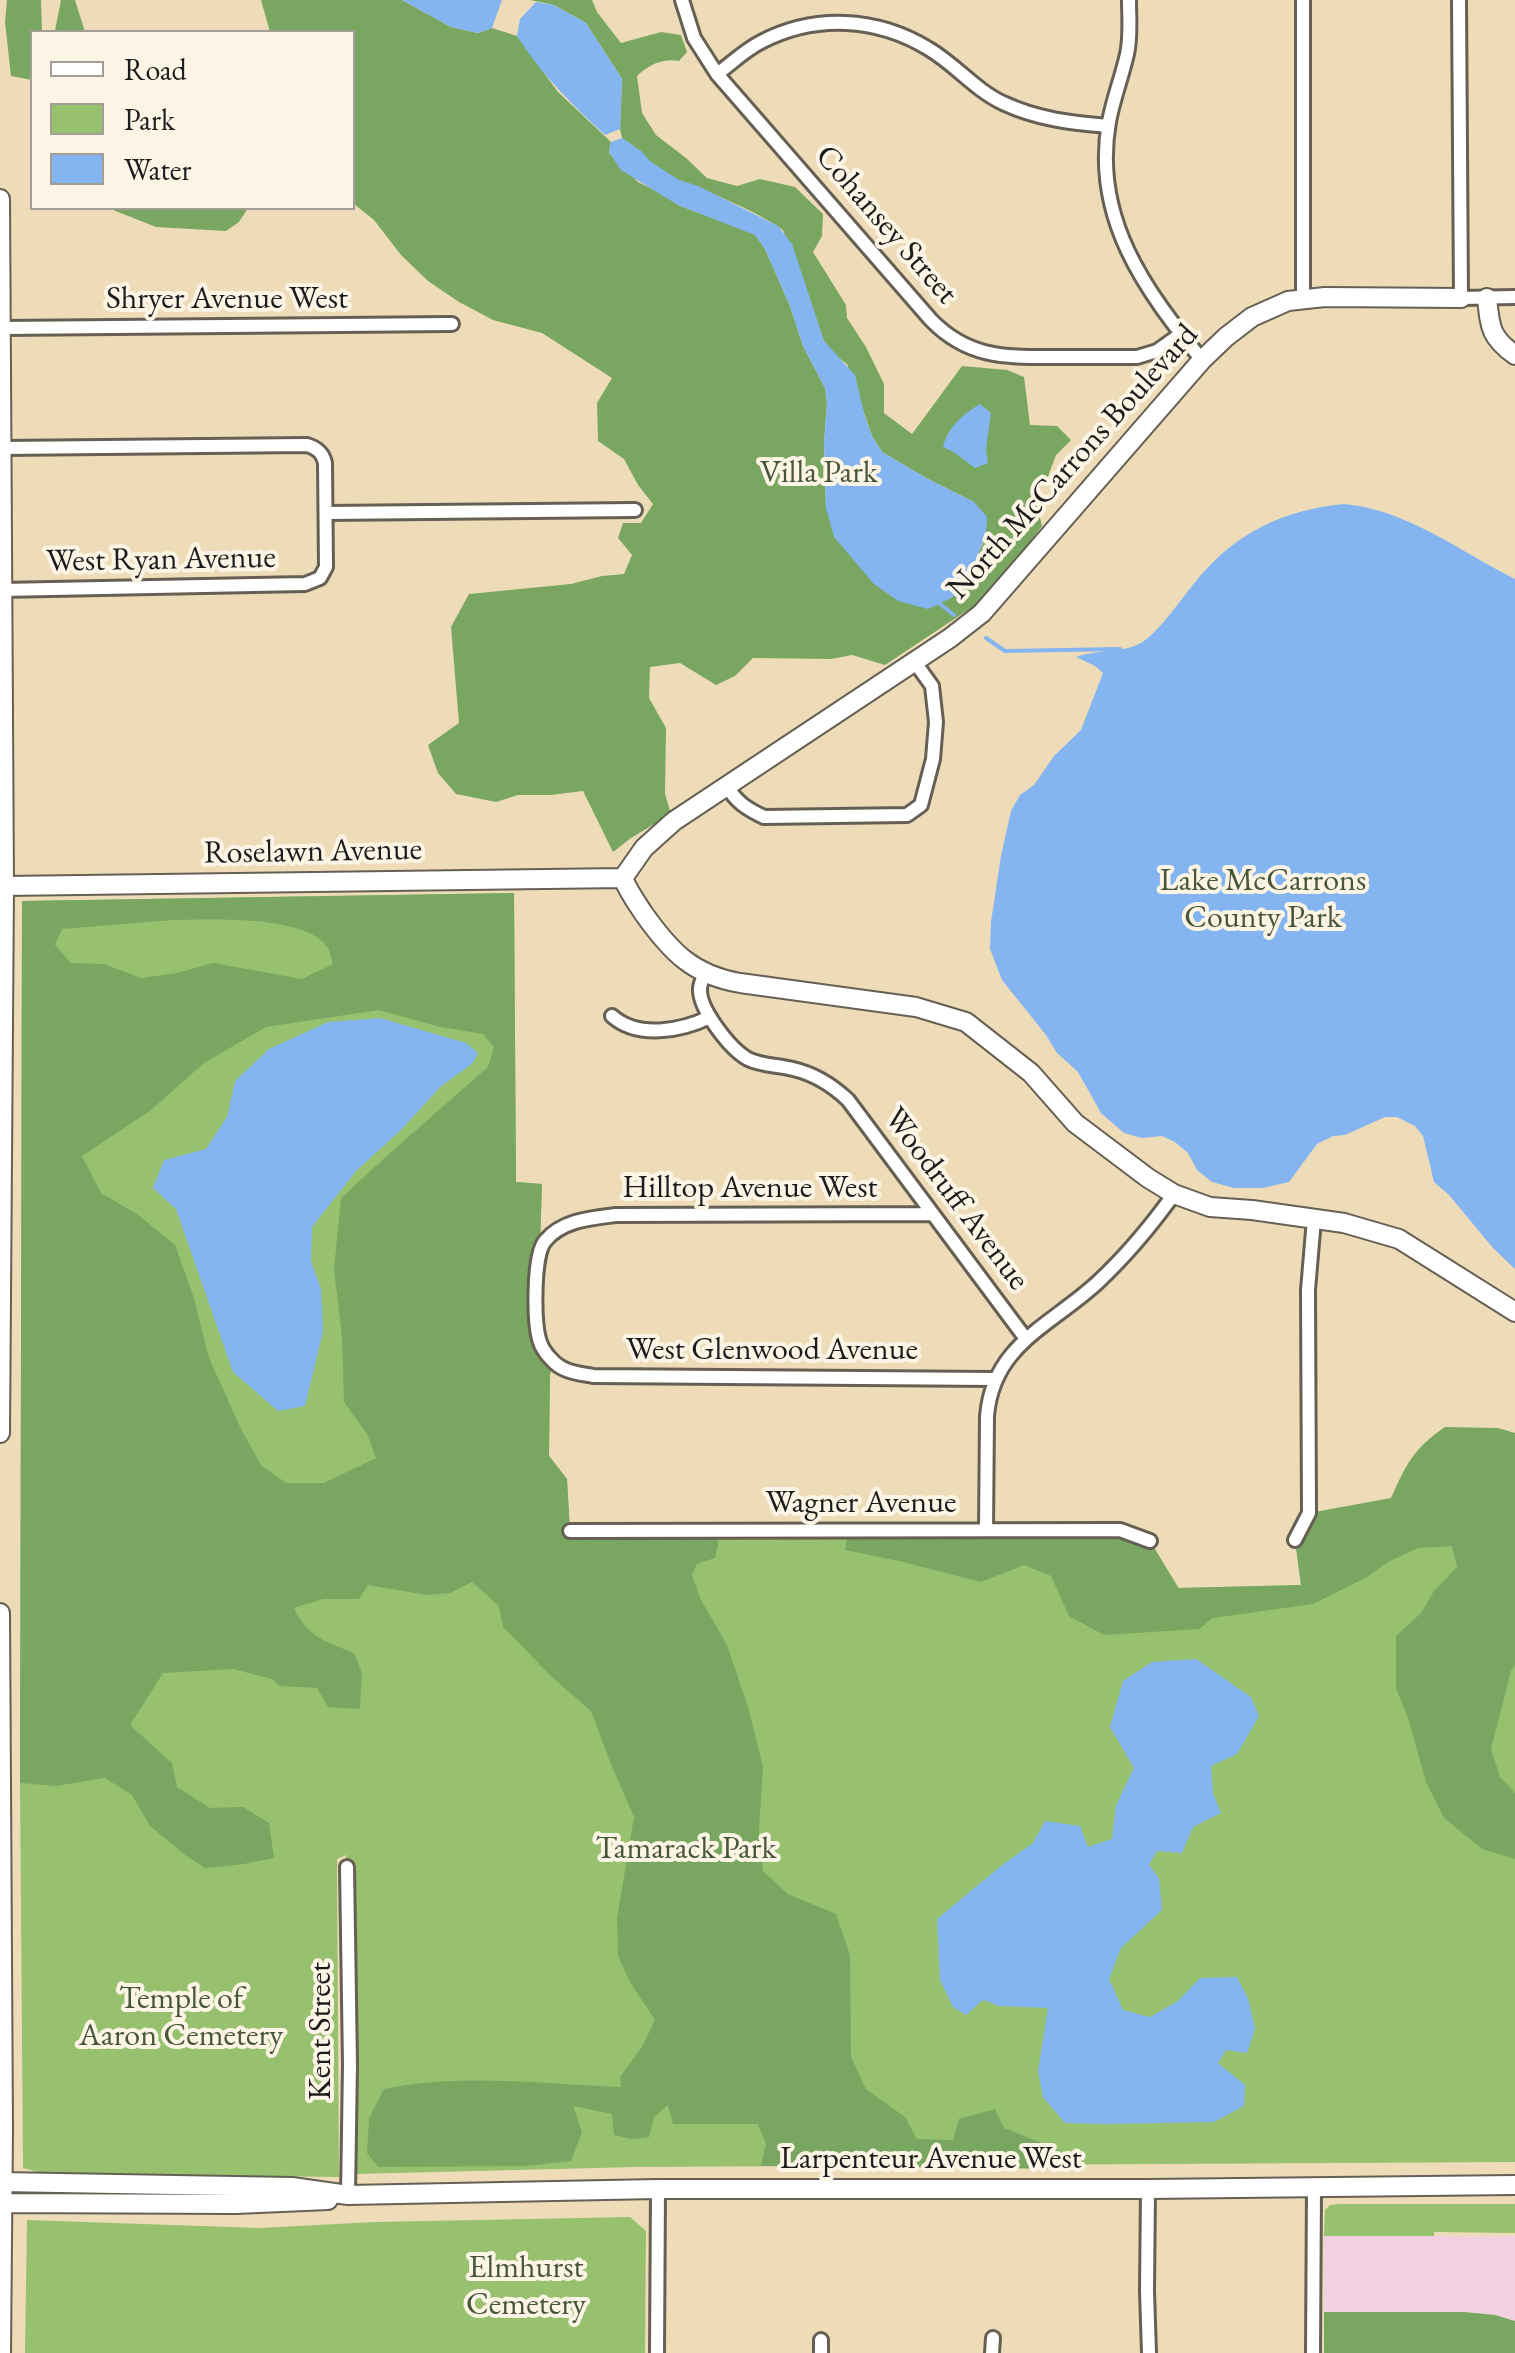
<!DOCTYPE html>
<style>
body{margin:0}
#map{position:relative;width:1515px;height:2353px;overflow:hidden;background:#eedcb9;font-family:"EB Garamond",serif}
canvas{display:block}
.legend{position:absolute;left:30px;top:30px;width:325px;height:180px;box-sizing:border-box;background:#fcf5e5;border:2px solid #a29e95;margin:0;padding:12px 18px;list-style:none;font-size:30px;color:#1c1c1c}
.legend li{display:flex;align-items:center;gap:20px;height:50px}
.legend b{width:50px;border:2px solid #a29e95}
</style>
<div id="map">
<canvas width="1515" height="2353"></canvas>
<ul class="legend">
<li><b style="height:12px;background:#fff"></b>Road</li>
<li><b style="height:28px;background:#97c16e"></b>Park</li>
<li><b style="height:28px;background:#84b5f0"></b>Water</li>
</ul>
</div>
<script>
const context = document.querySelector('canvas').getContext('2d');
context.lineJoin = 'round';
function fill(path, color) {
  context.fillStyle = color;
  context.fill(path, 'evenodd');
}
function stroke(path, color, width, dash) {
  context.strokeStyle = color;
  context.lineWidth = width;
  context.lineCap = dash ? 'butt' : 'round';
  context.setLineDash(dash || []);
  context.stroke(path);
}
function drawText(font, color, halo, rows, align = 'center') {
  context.font = font + ' "EB Garamond",serif';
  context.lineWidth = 8;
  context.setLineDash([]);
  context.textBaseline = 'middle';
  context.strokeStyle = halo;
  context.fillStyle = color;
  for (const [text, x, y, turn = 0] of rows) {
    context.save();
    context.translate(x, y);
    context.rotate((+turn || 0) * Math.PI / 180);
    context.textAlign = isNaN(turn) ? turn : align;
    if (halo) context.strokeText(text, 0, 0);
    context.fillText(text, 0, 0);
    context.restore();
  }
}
fill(new Path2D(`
 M1324,2236H1515V2321L1495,2315L1464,2312H1324Z`), '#f1d0e2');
fill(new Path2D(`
 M514,893L516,1182L542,1184L537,1335L553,1362L550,1375L549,1456L567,1479L570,1531L1150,1541L1179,1588L1301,1585L1295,1540L1515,1511V2162L635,2167L357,2174L346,1855L337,1859L339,2177L45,2174L23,2168L20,1783L22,901Z
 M1339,2204H1515V2233L1434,2232V2236H1324L1325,2210L1330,2205Z
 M630,2217L646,2231L645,2353H25L27,2220L260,2228L375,2222Z`), '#97c16e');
fill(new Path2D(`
 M7,0H41L42,32H32V80L11,76L5,22Z
 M61,0H75L85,32H53L55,31Z
 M261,0H402L451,27L478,33L492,28L517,36L558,92L611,142L609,153L638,182L663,194L678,205L755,234L765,249L790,306L803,346L825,388L827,403L824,443L826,508L977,556L987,534L974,502L926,478L882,452L872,436L847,364L835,355L824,341L783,230C753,209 715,195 681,181C658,172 642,152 622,138L620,129L622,79L586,23L554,5L530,0H592L597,12L621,43L661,32L681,35L687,52L679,61C662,58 649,65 637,76L642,113L656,135L686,158L707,178L737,186L760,179L795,187L823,214L822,236L813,252L846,305L847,318L866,347L884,384V413L912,434L962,366L1007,370L1024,377L1030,425L1057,426L1071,440L1056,455L1046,482L1034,493L1042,526L989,596L885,665L852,655L831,659L753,658L735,676L716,685L680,663L650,667L649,698L666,728L665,794L671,814L631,838L613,852L583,791L551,795H518L496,802L456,794L438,773L428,745L459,723L451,627L469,594L571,584L602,576L624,574L632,555L618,538L623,523H641L653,504L638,485L624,459L598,441L597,403L612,378L542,333L493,320L459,302L428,281L401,255L374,220L353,203L352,32H270Z
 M108,208H248L239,222L226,231L156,227Z
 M514,893L516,1182L542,1184L537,1335L553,1362L550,1375L549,1456L567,1479L570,1531H717L718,1545L715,1558L697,1564L692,1575L700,1598L727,1645L749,1710L763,1767L759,1829L763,1871L788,1894L836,1914L850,1955L851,2057L866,2089L905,2117L917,2139L953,2140L959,2119L995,2109L1004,2128L1057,2149L1081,2169L761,2166L766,2144L758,2124H673L668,2105L654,2117L649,2137L631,2139L614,2135L612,2114L573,2106L582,2132L571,2161L527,2166L378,2167L367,2153L369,2118L384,2089C460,2073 543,2084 621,2087L620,2077L642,2047L655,2020L630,1982L618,1956L617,1918L634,1817L610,1762L591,1711L553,1678L503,1627L499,1606L472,1582L450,1593L427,1595L368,1585L359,1599H323L294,1608C306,1636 326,1642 354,1653L362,1673L360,1709L328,1707L317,1688L280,1686L272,1679L233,1669L163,1673L130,1725L172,1763L177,1787L210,1808L243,1807L269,1823L274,1858L244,1864L205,1868L185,1855L150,1826L132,1795L105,1778L56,1786L20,1783L22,901ZM173,920C210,920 306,914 328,948C331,953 331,959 333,964L302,979L213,963L177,973L141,978L104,964L71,963L55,945L62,929ZM379,1010L440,1027L483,1034L494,1047L488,1067L390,1153L341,1198L334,1270L342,1337L344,1402L367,1434L376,1458L324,1483H286L261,1465L241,1429L209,1358L194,1298L175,1245L137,1214L101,1193L82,1156L151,1110L204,1063L266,1027Z
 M1445,1427L1498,1428L1515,1433V1665L1511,1671L1491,1749L1500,1777L1515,1793V1859L1482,1849L1444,1818L1426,1782L1408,1718L1396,1688V1636L1421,1613L1434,1591L1457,1567L1452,1546L1418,1548L1388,1562L1367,1577L1313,1604L1213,1618L1199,1629L1104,1635L1069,1616L1051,1576L1024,1565L981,1582L899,1561L845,1550L847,1539L865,1530H1120L1150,1541L1178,1588L1301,1585L1295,1540L1309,1513L1391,1498C1407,1463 1413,1449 1445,1427Z
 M1324,2312H1464L1495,2315L1515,2321V2353H1324Z`), '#79a761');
fill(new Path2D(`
 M402,0H502L492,28L478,33L451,27Z
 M536,2L554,5L586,23L622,79L620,129L605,135C571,104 542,75 517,36L520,19Z
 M622,138L641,151L651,162L679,180L698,186L778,226L792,244L824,341L855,375L865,417L872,436L882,452L926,478L974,502L987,517C987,535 983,541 977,557C964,593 963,593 928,609L898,601L874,584L834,537L826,508L824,443L827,403L825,388L803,346L790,306L765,249L755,235L678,205L621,170L609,152L611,142Z
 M980,404L991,413L986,449L988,463L975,468L955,453L943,447C948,427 962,415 980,404Z
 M1344,504C1408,510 1459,551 1515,579V1269L1493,1248L1449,1195L1434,1182L1423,1136L1415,1126L1397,1117H1385L1345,1135L1333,1136L1317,1144L1289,1182L1263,1188H1234L1212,1182L1197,1170L1188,1153L1175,1142L1162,1136L1142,1138L1124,1133L1101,1113L1078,1072L1057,1053L1046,1035L1002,980L990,949L991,922L1001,856L1011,811L1020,795L1034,785L1054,756L1081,730L1103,673L1095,666L1076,657C1097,649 1126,654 1144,641C1161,629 1182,598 1196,581C1235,533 1283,510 1344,504Z
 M380,1018L466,1043L478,1053L473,1063L440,1087L402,1129L356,1171L312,1227L311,1261L321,1289L323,1331L305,1406L278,1411L233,1372L176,1209L153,1188L164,1160L206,1149L227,1117L235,1081L269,1049L328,1022Z
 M1196,1659L1251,1697L1259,1716L1237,1754L1211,1766L1213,1793L1221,1813L1193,1827L1182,1853L1157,1851L1149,1865L1159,1878L1162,1910L1121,1948L1109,1979L1123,2010L1150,2017L1178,2001L1200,1978L1237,1977L1248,1998L1255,2029L1247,2053L1226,2050L1218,2063L1245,2085L1244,2106L1214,2122L1106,2124L1065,2123L1043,2097L1038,2071L1048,2008L999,2006L983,2000L966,2015L953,2007L940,1980L937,1919L1001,1866L1033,1843L1045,1821L1080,1826L1088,1847L1112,1839L1116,1805L1134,1768L1110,1727L1123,1681L1152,1662Z`), '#84b5f0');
stroke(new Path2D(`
 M935,600L954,615
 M986,638L1005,651L1120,649`), '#84b5f0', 4);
const street = new Path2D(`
 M682,0L694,38L717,74L931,320C969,359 1007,357 1057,357C1083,357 1110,357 1137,357L1157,351L1181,334
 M1129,0C1129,18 1131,37 1127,54C1122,77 1113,99 1109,122C1092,218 1145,290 1202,360
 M1303,0V298
 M1459,0L1461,298L1515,297
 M717,74C732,63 745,50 761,42C815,14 877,17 929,49C956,65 975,90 1003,103C1037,119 1071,123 1108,126
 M2,328L452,324
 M326,513L635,510
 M1,590L305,584L320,578L326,567L325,463C323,453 317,448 307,445L2,448
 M727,786C736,802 747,809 764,817L907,815L921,805L933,759L936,722L932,686L914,661
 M704,974C703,979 700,984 700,989C699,1009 730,1049 748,1059C762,1066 778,1065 793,1069C815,1074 832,1085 848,1100L1026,1339
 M612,1016C638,1039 681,1031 710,1017
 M933,1214L616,1215C592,1218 562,1220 545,1241C533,1255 534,1321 539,1339C541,1347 546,1354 551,1359C562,1372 577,1373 593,1376L995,1379
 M986,1530L987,1416C993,1345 1050,1326 1097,1283C1126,1256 1151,1226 1174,1194
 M570,1531L1120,1530L1150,1541
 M1295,1540L1309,1513L1308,1290L1314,1219
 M347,1867L350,2065L348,2195
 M1148,2189L1147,2291L1149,2353
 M657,2353L658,2189
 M821,2353V2340
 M992,2353L993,2338
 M1313,2353L1314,2187`);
const secondary = new Path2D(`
 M0,199L4,886L0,1433
 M1487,298C1490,327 1490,337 1515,355
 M623,878L644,848L674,821L950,638L982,613L1202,360L1226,337L1252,317L1288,301L1325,297L1461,298
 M623,878C628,891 636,902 644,914C671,952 693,975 740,983L916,1007L966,1022L1031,1073L1075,1123L1148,1178L1174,1194L1210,1207L1252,1210L1344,1223L1399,1239L1515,1312
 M4,886L623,878
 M0,1613L3,2130L1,2353
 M0,2182L292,2187L348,2195L658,2189H1148L1515,2185
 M0,2203L236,2204L328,2200`);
stroke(street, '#665f53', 18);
stroke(secondary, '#665f53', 22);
stroke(street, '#fff', 12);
stroke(secondary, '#fff', 18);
drawText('32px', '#1c1c1c', '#fcf5e5', [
 ["Cohansey Street",886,225,49],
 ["Shryer Avenue West",227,299],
 ["North McCarrons Boulevard",1073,462,-48],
 ["West Ryan Avenue",161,560,-1],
 ["Roselawn Avenue",313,852,-1],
 ["Hilltop Avenue West",750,1188],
 ["Woodruff Avenue",956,1199,53],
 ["West Glenwood Avenue",772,1350],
 ["Wagner Avenue",861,1503],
 ["Kent Street",321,2031,-90],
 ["Larpenteur Avenue West",931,2159]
]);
drawText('32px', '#475639', '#fcf5e5', [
 ["Villa Park",819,473],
 ["Lake McCarrons",1263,881],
 ["County Park",1263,918],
 ["Tamarack Park",686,1849],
 ["Temple of",181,1999],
 ["Aaron Cemetery",181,2036],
 ["Elmhurst",526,2268],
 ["Cemetery",526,2305]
]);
</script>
